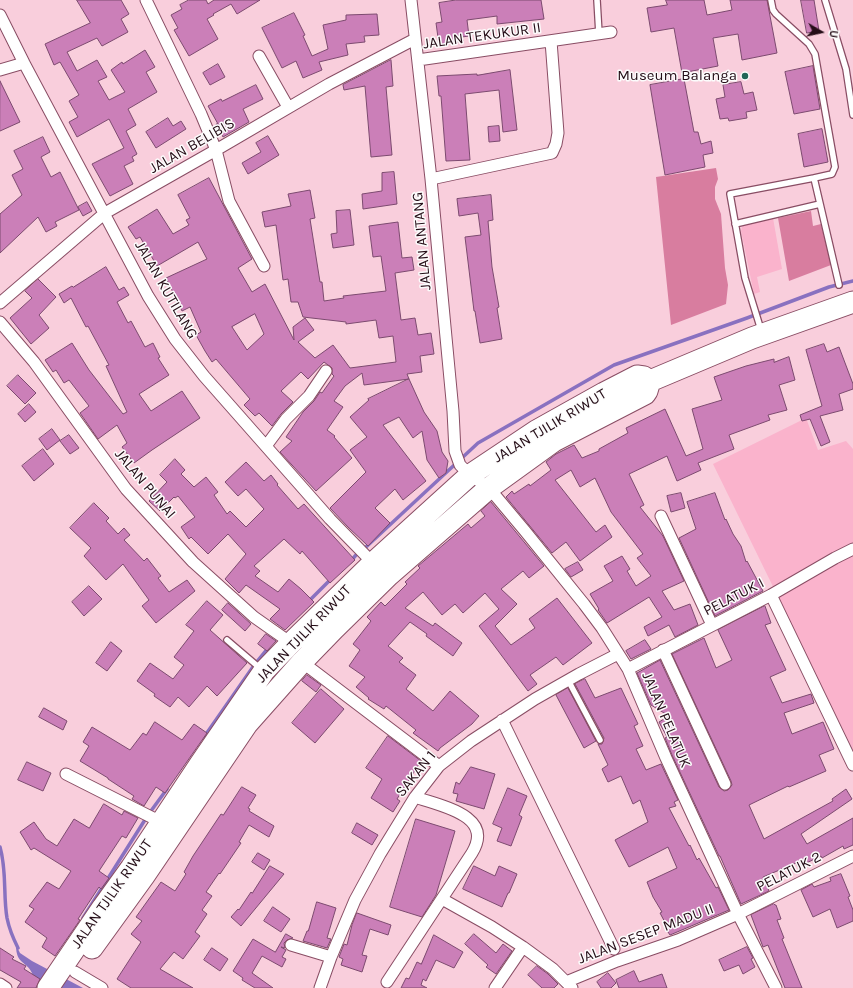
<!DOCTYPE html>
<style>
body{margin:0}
#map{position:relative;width:853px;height:988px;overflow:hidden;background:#f9cedc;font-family:Karla,sans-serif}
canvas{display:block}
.north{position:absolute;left:801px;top:12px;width:40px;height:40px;-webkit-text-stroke:3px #fcfcfc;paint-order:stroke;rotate:99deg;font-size:11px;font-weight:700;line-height:16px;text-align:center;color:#250d17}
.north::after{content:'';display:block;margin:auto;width:14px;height:18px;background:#250d17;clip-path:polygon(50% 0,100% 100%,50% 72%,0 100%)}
</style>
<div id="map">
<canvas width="853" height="988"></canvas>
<div class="north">U</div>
</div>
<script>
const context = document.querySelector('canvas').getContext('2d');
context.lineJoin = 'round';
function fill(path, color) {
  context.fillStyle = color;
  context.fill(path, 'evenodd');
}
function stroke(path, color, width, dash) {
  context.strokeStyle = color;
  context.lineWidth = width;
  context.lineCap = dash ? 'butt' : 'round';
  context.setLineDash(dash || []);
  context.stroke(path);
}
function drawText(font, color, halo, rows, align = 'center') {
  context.font = font + ' Karla,sans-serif';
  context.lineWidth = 3;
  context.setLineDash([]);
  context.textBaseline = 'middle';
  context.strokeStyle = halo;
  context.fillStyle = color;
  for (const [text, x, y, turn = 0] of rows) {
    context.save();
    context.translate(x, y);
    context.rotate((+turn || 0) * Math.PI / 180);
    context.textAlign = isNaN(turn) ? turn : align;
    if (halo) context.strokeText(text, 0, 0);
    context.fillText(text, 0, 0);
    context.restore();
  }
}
fill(new Path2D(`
 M773,218L782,269L757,277L760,292L754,294L741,231L742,227L744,224Z
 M806,418L818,450L846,441L853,449V750L713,464Z`), '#fab3cc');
fill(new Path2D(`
 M716,168L718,179L715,187V199L721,214L725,268L728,285L726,304L671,325L656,177Z
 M811,211L813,226L821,224L831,265L789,281L778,218Z`), '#d87d9f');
fill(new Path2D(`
 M16,945L20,953L32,961L83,988H41L34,983C33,980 33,976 32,973C27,961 16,965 16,945Z`), '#8971c0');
stroke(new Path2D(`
 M366,547L478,443L614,365L747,318L829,287L853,281
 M350,562L356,555
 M308,602L331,579
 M204,737L255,664L268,648
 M0,847C7,871 3,895 7,918C9,928 13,938 18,948
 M83,918L148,815L167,789`), '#8971c0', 3.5);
const building = new Path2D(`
 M77,0H121L129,14L121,19L128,32L102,46L97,38L67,52L77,71L97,60L107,77L98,81L109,100L125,92L111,70L122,62L123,64L145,50L155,67L146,72L157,92L128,109L136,125L126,131L137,154L132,157L134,161L124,166L133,184L110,196L92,164L124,148L109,119L77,137L69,122L78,117L69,101L79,95L60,62L54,65L45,44L90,23Z
 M189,0H206L208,4L214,0H260L237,14L231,4L213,14L214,15L207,19L218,39L189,56L174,30L178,28L171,15L182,9L180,5Z
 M456,0H541L544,19L497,24V16L467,20L469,36L462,37L463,41L439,45L436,23L442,22L439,3Z
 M666,0H704L707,15L732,10L730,0H767L777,53L742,60L738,34L713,38L718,66L682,73L674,28L651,32L647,8L667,5Z
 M801,0H814L819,31L807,33Z
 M294,13L305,35L303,36L312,56L328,49L323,25L346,20V15L377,14L379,35L364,36L365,42L346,44L348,55L319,62L322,70L303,78L296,61L282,68L262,28Z
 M391,60L393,86L386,87L392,155L371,157L365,86L344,90L343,85Z
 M218,64L225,77L210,85L203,73Z
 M813,66L820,109L794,114L785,72Z
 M510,70L517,130L503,132L499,90L465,94L470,160L446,161L441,96H439L437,76L477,74V75Z
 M684,79L694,132H698L701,144L711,141L713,153L703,155L705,167L665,175L650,85Z
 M0,81L20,122L0,131Z
 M741,82L744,94L753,92L757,110L746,112L747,118L729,121L728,118L720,119L716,99L725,97L723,85Z
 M256,85L263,99L243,109L249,122L223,137L216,124H218L208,106L221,99L222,101Z
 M168,118L173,126L181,121L186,129L156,148L146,132Z
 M499,126L500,141L489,142L488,127Z
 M822,129L828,162L804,167L798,134Z
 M268,136L279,155L248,174L242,163L261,152L256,143Z
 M43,137L50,152L41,157L51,177L60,172L79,210L55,222L57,226L46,232L38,217L0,253V214L22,195L12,175L23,169L14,151Z
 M394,172L397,204L363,209L362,194L382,191V173Z
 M209,178L252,259L238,268L252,292L265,284L294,340L293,327L305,318L314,330L298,342L315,358L333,345L350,368L396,362L393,336L379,338L376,320L346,324V322L303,317L298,302H291L288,279L283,280L276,225L265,227L262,212L291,206L288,194L310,190L315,218L310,219L320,282H322L324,301L344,298L343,296L386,291L381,256L373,257L369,226L398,222L402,258L412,257L414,270L395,273L401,320L415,318L418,335L431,333L434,354L420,356L422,372L407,374L409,379L364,385L362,373L345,386L334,401L343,407L327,430L335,436L334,437L352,458L316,491L280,452L292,441L286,437L303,412L314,401L320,392L322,393L334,376L332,374V368L324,362L308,379L301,372L281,391L293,402L281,414L272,426L259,413L255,416L244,405L250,399L216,359L212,362L205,351L196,335L201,332L190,307L182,311L166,278L207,259L198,242L157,266L140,237L136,239L128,227L157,209L173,234L189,225L186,220L190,218L178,195ZM255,314L264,334L247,350L232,327Z
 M491,195L493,220L488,221L492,267L499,307L497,308L502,339L480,343L475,311H474L465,237L481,235L478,213L459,216L457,199Z
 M87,202L92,211L83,216L78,207Z
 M350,210L354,245L333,248L331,234L337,233L336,211Z
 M106,267L119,290L124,287L129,295L117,302L128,323L131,321L145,347L153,343L160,357L158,358L169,375L139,394L151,411L182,391L200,418L152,450L134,463L122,447L127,443L117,425L98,439L80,413L89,406L69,380L64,383L56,370L53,372L45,360L72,343L89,370L123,414L127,412L106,366L109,365L88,326L86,327L71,298L64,303L59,294L72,286L73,287Z
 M38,279L56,297L39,315L49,328L31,344L10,318L32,298L25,291Z
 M824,344L827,352L839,347L853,384V389L839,394L843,410L820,416L830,442L821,446L810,419L802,421L800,415L822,406L806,350Z
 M789,357L795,380L779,385L787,410L768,415L770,420L729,435L734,449L698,463L701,470L677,481L667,456L629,474L644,505L640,507L663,536L684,581L662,591L674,610L690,604L698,625L675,637L669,625L648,636L644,627L662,617L649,597L607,623L598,610L599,609L590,594L613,581L604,566L622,556L630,569L627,571L636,586L651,576L637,558L643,554L611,512L595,478L580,487L571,470L555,480L596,532L605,525L612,537L580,561L566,542L552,553L506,497L512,491L514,494L529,484L530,486L551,470L546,462L556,454L574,445L582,458L599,451V449L628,433L626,428L665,409L686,456L703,449L692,409L722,400L714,377L746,366L774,359V362Z
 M18,375L36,393L25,404L7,386Z
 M409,379L424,412L437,431L442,452L448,461L446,473L439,478L427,460L422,431L413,438L399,417L383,425L426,481L403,500L395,489L375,508L390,523L368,546L348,527L330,508L366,472L350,450L367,437L350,417L369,400L368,399Z
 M29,404L36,412L25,422L18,414Z
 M52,429L60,440L47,450L39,439Z
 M69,435L79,448L70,454L60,441Z
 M43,449L54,464L34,481L22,466Z
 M175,459L185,470L181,474L194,487L206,477L218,492L214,495L227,514L230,511L246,527L264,509L246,489L238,496L225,482L246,462L264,481L271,475L278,484L277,485L298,509L304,504L355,560L330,583L302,551L300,554L284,539L254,566L260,571L255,576L278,592L289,579L301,589L314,602L285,630L270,619L280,609L246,585L239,593L225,579L246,554L228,534L208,554L191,537L189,539L181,527L195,517L178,496L175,498L174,497L160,511L149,501L167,482L160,475Z
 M681,493L685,508L671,512L667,496Z
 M715,493L725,520L726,519L733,534L741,546L746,562L747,561L763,591L715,616L679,538L696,529L687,502Z
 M491,502L544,566L529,578L523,571L501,589L517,604L495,626L511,645L535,628L529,619L557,598L592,643L563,665L556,657L530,675L537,684L528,691L493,644L479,626L499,609L485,593L463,613L455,604L442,615L423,592L405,608L433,626L435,623L462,643L453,656L426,636L427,634L410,622L388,646L403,658L399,662L416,675L406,689L433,711L450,691L479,716L472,724L440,748L438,751L413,733L416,730L386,706L384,709L368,699L369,698L356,687L365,677L349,666L360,650L353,644L371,621L367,617L381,602L385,606L407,584L405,582L420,568L418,566L468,524L471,528L485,516L481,511Z
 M94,503L109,518L106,521L118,534L124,528L130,535L124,540L144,561L147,558L161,576L158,578L169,592L187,580L195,591L156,623L142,606L149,600L123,564L106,580L84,556L91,548L70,528Z
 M578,562L583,570L571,577L565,569Z
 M89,586L102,599L84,616L72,602Z
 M207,601L223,615L210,630L247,663L217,696L207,686L189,707L178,697L170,707L154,696L155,694L137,681L150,663L173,679L184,665L174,657L194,631L186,625Z
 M228,603L251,624L245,631L222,610Z
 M765,606L771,623L765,625L786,670L770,677L782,703L811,694L814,703L784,713L792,734L823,722L834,749L819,755L826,771L789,787L788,786L749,805L764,839L833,801L832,799L846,789L852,799L801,834L807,844L853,818V845L844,849L843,846L822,858L821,856L798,867L796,863L763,877L769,891L741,904L720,856H719L672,755L665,738L667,737L659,722L669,716L651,705L637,673L660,660L719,787L724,791L728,790L732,785L731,781L672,654L704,638L716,668L732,660L718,630Z
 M266,634L276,641L267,651L258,644Z
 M645,640L651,649L631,659L626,651Z
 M111,642L122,651L107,671L96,663Z
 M307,675L321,685L316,692L302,681Z
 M585,679L595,698L621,688L638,724L634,726L643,746L636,749L646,770L661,764L678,800L674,802L676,806L669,808L689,846L690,845L697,860L699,858L716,888L718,887L729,910L670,935L666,929L668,928L660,913L662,912L653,897L647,882L677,868L668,847L629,867L615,840L648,822L640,800L633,804L621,776L608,782L602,769L608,765L598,744H602L604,738L575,684Z
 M568,688L596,741L584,748L556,695Z
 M321,689L344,709L315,743L292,723Z
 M44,708L67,721L63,730L39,717Z
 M155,722L182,740L194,724L207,733L165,793L156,787L144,806L132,799L134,796L108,779V778L80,761L89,746L83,742L92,727L130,750L143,733L146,735Z
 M388,736L421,761L397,799L400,801L393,812L371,798L382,779L366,768Z
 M27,762L51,773L43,791L18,780Z
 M471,767L495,774L484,809L456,801L458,794L453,793L456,782L459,784Z
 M242,787L256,795L248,808L250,809L249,811L274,826L269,837L249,825L239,842L241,843L220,874L219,873L206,892L212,896L202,910L207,914L195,932L200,936L183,959L174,952L160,969L193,988H131L117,979L141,942L131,934L142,921L136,917L161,882L175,891L186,874L184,872L193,856L221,814L223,815Z
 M508,788L527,796L519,815L522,817L511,846L497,841L502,828L493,824Z
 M104,804L122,815L124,811L138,818L126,838L122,836L99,871L109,878L101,889L99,887L78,919L80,920L55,956L42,947L47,938L25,922L34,909L29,906L47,882L59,889L71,871L34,848L31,850L20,832L34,822L46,839L57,846L74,819L89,828Z
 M416,819L455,831L436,895L422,917L390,907Z
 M357,823L378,835L372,845L352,833Z
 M258,853L270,860L264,870L252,862Z
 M270,866L284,874L241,926L231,917L238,909L239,910L251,892L252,893Z
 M474,866L495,876L499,866L517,874L509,893H508L502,907L463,889Z
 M841,874L850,896L848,897L853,910V921L837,928L830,909L813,917L801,890L812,884L814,887L831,881L830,878Z
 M317,902L336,908L327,938L331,939L327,948L303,941L307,931H308Z
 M774,904L775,905H776L781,919L777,920L784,938L782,939L802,988H785L768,945L763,947L751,915Z
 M273,907L290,919L281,932L264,921Z
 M357,913L391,925L388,935L370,929L362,955L367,956L362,972L341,965L343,959L339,957L344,944L347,945L352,925Z
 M286,934L293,938L287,940L284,943L285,948L281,947L286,950L282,957L286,959L282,967L262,956L252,973L273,988H255L242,980L243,978L233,971L253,939L275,952Z
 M474,934L496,953L503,944L512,951L496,974L486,967L488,965L465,944Z
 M434,935L463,952L454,968L436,960L426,981L423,979L421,985L427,988H401L406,978L409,979L417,962L421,964Z
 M747,947L753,958L751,959L755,967L743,974L739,965L724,971L719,960Z
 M0,948L14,957L12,959L26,966L24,969L40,979L36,988H17L21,982L0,970Z
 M212,948L228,959L220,971L204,960Z
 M537,966L548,974L558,984L554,988H542L528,975Z
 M634,971L639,982L662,974L667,988H619L616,980Z
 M608,973L616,983L611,988H601L597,982Z`);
fill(building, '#cb7fb8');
stroke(building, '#7c4a6f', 1);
const lane = new Path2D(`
 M597,0L599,34
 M771,0L773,10L776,14L809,44L815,54L835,167L832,174L814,178
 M825,0L846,69L853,115
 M735,224L820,204
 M761,330L745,278L730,194L814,178L839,285
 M227,640L261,669
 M568,680L600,740`);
const street = new Path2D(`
 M146,0L201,114L216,150L229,201L264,266
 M411,0L431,179L453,411L455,451L460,465L470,475L489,488L525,531L584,604L602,628L628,669L666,758L738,914L776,988
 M0,15L24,63L148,296L175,339L204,376L330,519L373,563
 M259,56L288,107
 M418,60L611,32
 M0,70L24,63
 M431,179L552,153L556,144L558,133L551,41
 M0,303L105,213L216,150L329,84L415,39
 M0,322L34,362L126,489L193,562L254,617L291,643
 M266,446L286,419L309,396L326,371
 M661,516L712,625
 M771,595L853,765
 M663,650L725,784
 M302,662L439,766
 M628,669L771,595L835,558L853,549
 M502,720L614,949
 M66,774L161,822
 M442,899L492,927L523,947
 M291,945L331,957
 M75,972L102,988
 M387,982L472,853C495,815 440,806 415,797
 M566,982L617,961L678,940L738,914L853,856
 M0,984L6,988
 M320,988L331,957L355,900L380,854L415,797L439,766L471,741L535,699L579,674L618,654
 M495,988L523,947L553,969L572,988`);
const highway = new Path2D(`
 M92,948L144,876L247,724L302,662L335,628L389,575L489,488L554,441L645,394L647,391L650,381
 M48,988L103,907L131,868L200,764L264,671L291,643L373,563L470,475L536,431L604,393L637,376L644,377L650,381L752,338L853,302`);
stroke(lane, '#894d64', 8);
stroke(street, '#894d64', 13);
stroke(highway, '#894d64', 23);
stroke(lane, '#fff', 5.5);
stroke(street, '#fff', 11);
stroke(highway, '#fff', 21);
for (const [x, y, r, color] of [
 [745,76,4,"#216658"]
]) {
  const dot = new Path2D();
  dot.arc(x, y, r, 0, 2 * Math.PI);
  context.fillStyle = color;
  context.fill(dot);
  stroke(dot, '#fcfcfc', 1.5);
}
drawText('15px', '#250d17', '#fcfcfc', [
 ["JALAN TEKUKUR II",482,36,-8],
 ["JALAN BELIBIS",192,146,-30],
 ["JALAN ANTANG",422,241,-95],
 ["JALAN KUTILANG",166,290,60],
 ["JALAN TJILIK RIWUT",550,426,-31],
 ["JALAN PUNAI",145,484,50],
 ["PELATUK I",734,597,-27],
 ["JALAN TJILIK RIWUT",304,634,-46],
 ["JALAN PELATUK",666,720,67],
 ["SAKAN 1",416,774,-51],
 ["PELATUK 2",789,872,-27],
 ["JALAN TJILIK RIWUT",112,894,-55],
 ["JALAN SESEP MADU II",646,934,-21]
]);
drawText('15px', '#250d17', '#fcfcfc', [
 ["Museum Balanga",737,76]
], 'right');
</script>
